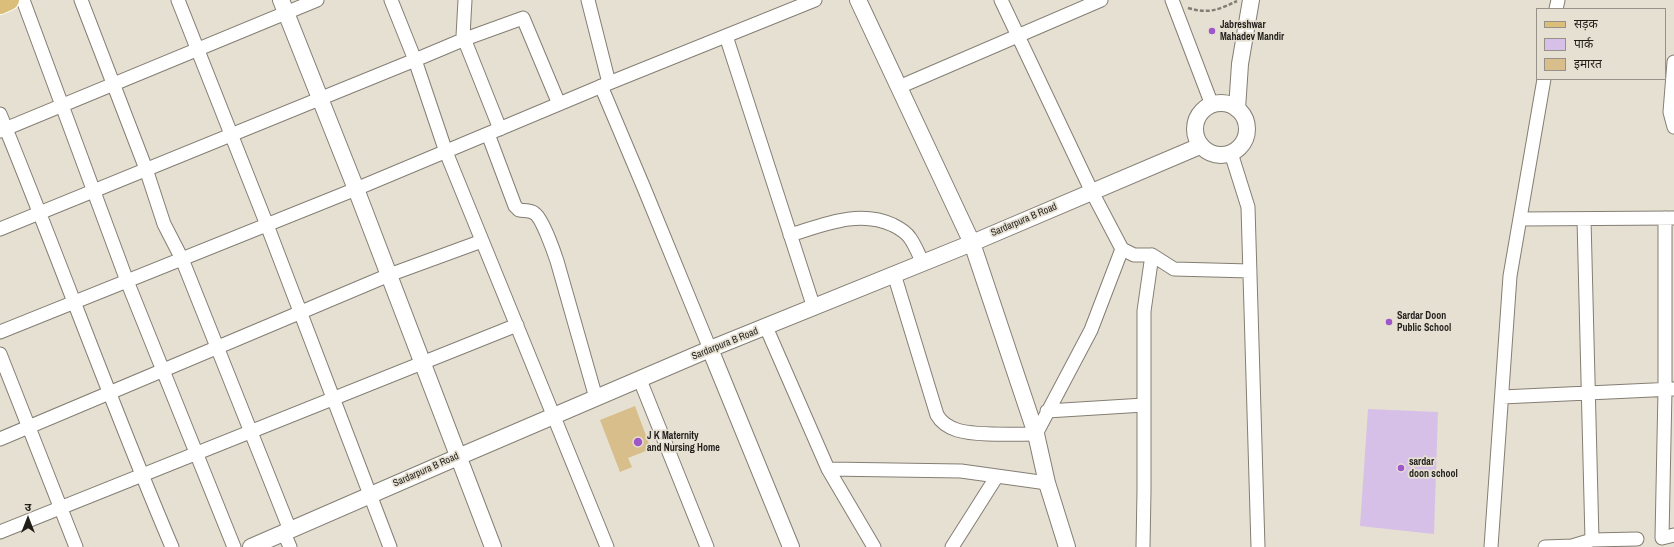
<!DOCTYPE html>
<meta charset="utf-8">
<style>
body{margin:0}
#map{position:relative;width:1674px;height:547px;overflow:hidden;background:#e6e0d3;font-family:"Archivo Narrow","Noto Sans Devanagari",sans-serif}
canvas{display:block}
.legend{position:absolute;left:1536px;top:8px;width:130px;height:72px;box-sizing:border-box;background:#e6e0d3;border:1px solid #979289;margin:0;padding:5px 7px;list-style:none;font-size:12px;color:#211e1a}
.legend li{display:flex;align-items:center;gap:8px;height:20px}
.legend b{width:20px;border:1px solid #979289}
.north{position:absolute;left:8px;top:499px;width:40px;height:40px;-webkit-text-stroke:3px #e6e0d3;paint-order:stroke;rotate:0deg;font-size:11px;font-weight:700;line-height:16px;text-align:center;color:#211e1a}
.north::after{content:'';display:block;margin:auto;width:14px;height:18px;background:#211e1a;clip-path:polygon(50% 0,100% 100%,50% 72%,0 100%)}
</style>
<div id="map">
<canvas width="1674" height="547"></canvas>
<ul class="legend">
<li><b style="height:5px;background:#dabe79"></b>सड़क</li>
<li><b style="height:11px;background:#d7c0e7"></b>पार्क</li>
<li><b style="height:11px;background:#d7be8a"></b>इमारत</li>
</ul>
<div class="north">उ</div>
</div>
<script>
const context = document.querySelector('canvas').getContext('2d');
context.lineJoin = 'round';
function fill(path, color) {
  context.fillStyle = color;
  context.fill(path, 'evenodd');
}
function stroke(path, color, width, dash) {
  context.strokeStyle = color;
  context.lineWidth = width;
  context.lineCap = dash ? 'butt' : 'round';
  context.setLineDash(dash || []);
  context.stroke(path);
}
function drawText(font, color, halo, rows, align = 'center') {
  context.font = font + ' "Archivo Narrow",sans-serif';
  context.lineWidth = 3.5;
  context.setLineDash([]);
  context.textBaseline = 'middle';
  context.strokeStyle = halo;
  context.fillStyle = color;
  for (const [text, x, y, turn = 0] of rows) {
    context.save();
    context.translate(x, y);
    context.rotate((+turn || 0) * Math.PI / 180);
    context.textAlign = isNaN(turn) ? turn : align;
    if (halo) context.strokeText(text, 0, 0);
    context.fillText(text, 0, 0);
    context.restore();
  }
}
fill(new Path2D(`
 M1368,409L1438,412L1434,534L1360,526Z`), '#d7c0e7');
fill(new Path2D(`
 M635,406L651,449L628,458L632,467L620,472L600,420Z`), '#d7be8a');
const minor = new Path2D(`
 M23,0L127,281L234,547
 M81,0L146,169L164,224L182,259L290,530
 M178,0L267,225L390,547
 M391,0L415,60L465,39L523,18L559,104
 M465,0L463,36L500,129
 M588,0L609,83
 M1172,0L1212,105
 M1556,9L1558,0
 M726,36L814,308
 M1674,62L1670,112L1674,127
 M601,86L644,188L710,349
 M899,87L1101,0
 M0,114C59,258 111,404 172,547
 M0,131L317,0
 M488,134L515,206L519,210C524,211 530,210 534,213C542,217 554,252 557,261L596,398
 M1231,153L1248,207L1258,547
 M1665,218V390L1662,538L1674,535
 M1520,219L1674,218
 M0,229L415,60L446,152L607,547
 M790,235C823,225 859,209 893,225C899,228 906,232 910,238C915,245 919,255 923,263
 M1122,249L1134,255H1152L1144,311V491L1143,547
 M1152,255L1174,269L1250,271
 M894,274L937,415C941,422 948,427 957,430C976,436 1014,434 1036,434L1091,330L1122,249L1092,192L1001,0
 M766,327L828,469L874,547
 M0,332L356,189L609,83L815,0
 M0,354L76,547
 M640,380L707,547
 M1502,397L1674,389
 M1047,411L1144,405
 M0,439L389,275L482,241
 M828,469L961,471L1047,483
 M0,532L517,325
 M284,533L290,547
 M1592,540L1637,539
 M952,547L997,476
 M1491,547L1510,276L1544,79
 M1545,547L1572,546L1592,540L1584,219`);
const tertiary = new Path2D(`
 M281,0L356,189L493,547
 M858,0L972,243L1036,434L1047,483L1067,547
 M1195 129a26 26 0 1 1 52 0a26 26 0 1 1-52 0Z
 M1237,109L1240,64L1251,0
 M710,349L791,547
 M251,547L458,457L710,349L972,243L1200,146`);
const primary = new Path2D(`
 M0,4L9,0`);
stroke(minor, '#847e73', 15);
stroke(tertiary, '#847e73', 18);
stroke(primary, '#fff', 22);
stroke(new Path2D(`
 M1188,8C1209,14 1218,10 1237,1`), '#817d74', 2.5, [4, 2]);
stroke(minor, '#fff', 13);
stroke(tertiary, '#fff', 16);
stroke(primary, '#dabe79', 20);
for (const [x, y, r, color] of [
 [1212,31,4,"#9f56c9"],
 [1389,322,4,"#9f56c9"],
 [638,442,5,"#9f56c9"],
 [1401,468,4,"#9f56c9"]
]) {
  const dot = new Path2D();
  dot.arc(x, y, r, 0, 2 * Math.PI);
  context.fillStyle = color;
  context.fill(dot);
  stroke(dot, '#e6e0d3', 1.5);
}
drawText('bold 10px', '#211e1a', '#e6e0d3', [
 ["Jabreshwar",1220,25],
 ["Mahadev Mandir",1220,37],
 ["Sardar Doon",1397,316],
 ["Public School",1397,328],
 ["J K Maternity",647,436],
 ["and Nursing Home",647,448],
 ["sardar",1409,462],
 ["doon school",1409,474]
], 'left');
drawText('10px', '#211e1a', '#e6e0d3', [
 ["Sardarpura B Road",1024,220,-23],
 ["Sardarpura B Road",725,344,-22],
 ["Sardarpura B Road",426,470,-24]
]);
</script>
